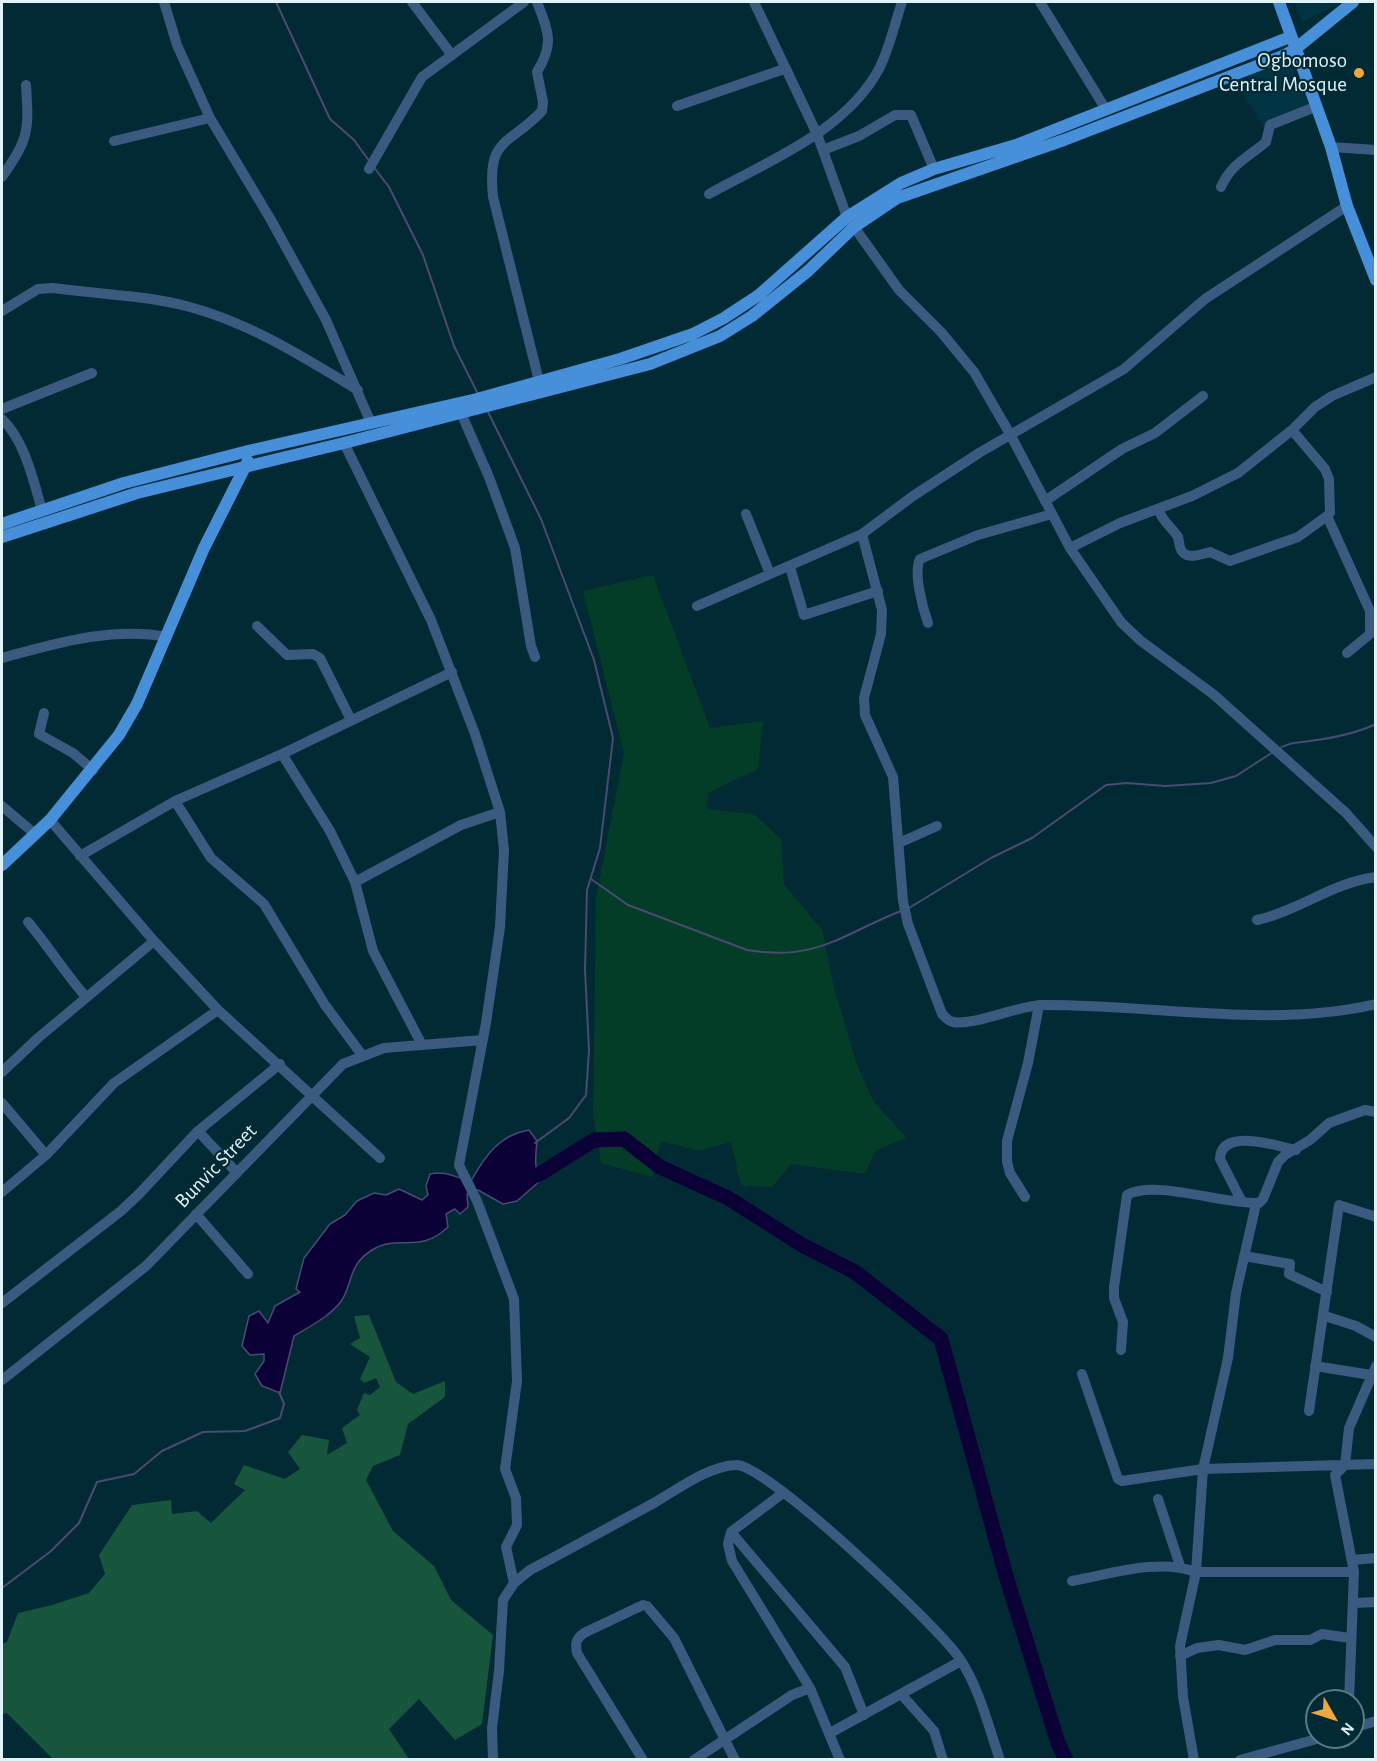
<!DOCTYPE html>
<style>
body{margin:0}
#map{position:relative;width:1377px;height:1761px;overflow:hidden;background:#022a35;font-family:"Alegreya Sans",sans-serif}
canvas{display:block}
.frame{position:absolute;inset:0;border:3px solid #def3fa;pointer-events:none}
.north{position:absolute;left:1305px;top:1689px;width:60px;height:60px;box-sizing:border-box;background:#022a35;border:2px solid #5a7a84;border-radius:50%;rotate:129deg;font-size:16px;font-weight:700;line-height:24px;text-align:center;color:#def3fa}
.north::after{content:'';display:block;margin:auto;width:21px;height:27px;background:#eea73d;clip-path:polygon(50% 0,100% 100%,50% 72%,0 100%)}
</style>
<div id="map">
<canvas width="1377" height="1761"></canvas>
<div class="frame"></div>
<div class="north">N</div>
</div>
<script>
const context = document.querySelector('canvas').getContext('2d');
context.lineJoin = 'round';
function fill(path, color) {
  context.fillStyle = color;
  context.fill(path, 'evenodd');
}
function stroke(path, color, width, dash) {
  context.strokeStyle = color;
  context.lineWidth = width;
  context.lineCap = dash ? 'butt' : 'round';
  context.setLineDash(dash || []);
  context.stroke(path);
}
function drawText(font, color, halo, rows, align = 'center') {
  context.font = font + ' "Alegreya Sans",sans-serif';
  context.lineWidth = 4.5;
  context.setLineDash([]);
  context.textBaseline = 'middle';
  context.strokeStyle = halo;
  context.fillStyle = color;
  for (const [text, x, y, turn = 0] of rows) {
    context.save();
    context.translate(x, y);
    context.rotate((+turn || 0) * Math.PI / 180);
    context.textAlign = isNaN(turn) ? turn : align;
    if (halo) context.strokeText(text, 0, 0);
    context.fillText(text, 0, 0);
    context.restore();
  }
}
fill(new Path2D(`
 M1294,2H1293H1342L1302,22Z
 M1280,61L1291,63L1308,104L1264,127L1238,87L1252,72Z`), '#003442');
fill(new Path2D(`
 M653,575L710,728L763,721L758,769L708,793L707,809L754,814L781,839L784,884L822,930L834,988L857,1065L874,1102L907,1138L876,1150L865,1174L791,1164L772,1187L741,1186L731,1142L699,1151L661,1141L652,1177L601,1163L593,1113L596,898L624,753L583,591Z`), '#033c27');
fill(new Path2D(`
 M369,1315L396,1382L413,1394L445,1381V1397L408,1424L400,1455L373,1466L366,1480L393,1531L434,1566L451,1600L493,1635L482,1724L455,1740L419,1699L389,1729L409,1759H53L7,1713L2,1714V1644L7,1642L18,1613L52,1605L89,1593L105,1574L99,1555L132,1505L171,1500L172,1514L197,1511L211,1523L245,1490L234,1484L244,1465L285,1479L300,1469L288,1452L302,1435L329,1440L327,1455L347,1443L342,1428L360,1415L357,1410L364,1393L370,1395L380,1387L376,1378L364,1383L360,1379L370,1357L350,1344L360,1338L354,1316Z`), '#17563d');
const water = new Path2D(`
 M529,1130L537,1141C536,1154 533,1169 541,1180L517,1201L503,1204L478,1190L467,1194L468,1207L460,1214L455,1209L446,1214L448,1227C419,1255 399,1233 372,1250C349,1264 353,1281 342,1300C332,1315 309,1327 294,1336L280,1393L262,1386L255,1374L264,1361V1354L250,1355L242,1346L249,1316L259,1311L268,1323L275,1306L300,1292L296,1289L304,1258L330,1224L345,1215L357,1201L374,1193L386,1195L399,1189L422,1200L428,1195L426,1186L430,1174C446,1170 456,1178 471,1181C485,1156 499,1135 529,1130Z`);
fill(water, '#0c0137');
stroke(water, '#4b4a72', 1.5);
stroke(new Path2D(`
 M276,2L330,119L354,140L370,162
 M373,166L389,187L423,255L454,346L478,394
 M487,410L541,519L594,660L613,738L600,848L587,890L585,970L589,1050L586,1095L569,1118L535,1143
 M1278,749C1290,742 1297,743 1310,741C1333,738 1355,734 1376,724
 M591,879L628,905L747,950C817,962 842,934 901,911
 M909,908L991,858L1032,838L1106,785L1127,783L1165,786L1211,783L1236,776L1273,752
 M2,1588L51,1551L79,1523L97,1482L134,1474L162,1451L203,1432L245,1431L280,1418L284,1404L279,1392`), '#4b4a72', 2);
stroke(new Path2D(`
 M538,1175L594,1140L624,1139L660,1167L728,1198L802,1245L855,1272L941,1339L1006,1576L1058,1743L1066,1760`), '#0c0137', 15);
stroke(new Path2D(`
 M164,2L177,45L210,118L271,220L326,320L371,423
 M412,2L451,54
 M537,2C548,31 555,43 537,72L543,102L542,111C508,147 487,136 493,197L539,381
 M754,2L817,134L847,217L899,290L941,332L974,372L1010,434L1070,548L1121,622L1141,641L1213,694L1346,813L1376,847
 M1040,2L1105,108
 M677,106L784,69
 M114,141L210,118
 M1331,147L1376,150
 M823,150L859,136L895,115H911L934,169
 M369,169L422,77L524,2
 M2,177C29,138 29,132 26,85
 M1221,187C1231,164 1247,158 1266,142L1270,125L1315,107
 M709,194C768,161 847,131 880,67C890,46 895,23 902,2
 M1347,206L1205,299L1124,369L979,453L913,496L862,534L882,610L881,634L864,698L865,715L893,777L903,901L908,924L942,1014C945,1017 948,1021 953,1022C974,1026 1016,1006 1042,1005C1152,1004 1267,1029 1376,1004
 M2,311L38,289L53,288C97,294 143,295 186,306C249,322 303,357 358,390
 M2,409L92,373
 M461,413L489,477L515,548L531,646L535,657
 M2,419C25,441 33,480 42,510
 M1292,430L1325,469L1329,479L1330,513L1327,516L1370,611V634L1347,653
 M344,443L431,620L475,734L500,812L504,850L500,927L486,1023L459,1165L477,1201L514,1299L517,1381L505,1469L516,1498L517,1525L506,1547L514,1583
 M1045,501L1122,449L1155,433L1203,396
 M1158,509C1164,524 1171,526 1178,537C1179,541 1179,543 1180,547C1184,561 1199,555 1210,552L1230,561L1298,537L1327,516
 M746,514L770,574
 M1070,548L1120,523L1192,496L1238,473L1292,430L1315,407L1332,396L1376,377
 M790,567L804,615L878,591
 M697,606L862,534
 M928,623C923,609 913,572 920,559L978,535L1052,514
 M257,626L287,655L313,654L320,658L351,720
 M2,658C54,644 112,626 167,637
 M44,713L39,734L73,753L93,770
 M282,754L330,831L355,882L373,951L421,1043
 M175,801L211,858L264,904L325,1005L362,1055
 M2,806L35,834
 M50,820L154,941L218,1010L380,1158
 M899,843L937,826
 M80,856L175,801L282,754L452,672
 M355,882L461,825L500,812
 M1257,920C1298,911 1334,882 1376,877
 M28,922C49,947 65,973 86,997
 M2,1072L38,1038L154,941
 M2,1103L46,1155
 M198,1131L237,1173
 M2,1192L46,1155L114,1083L218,1010
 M1025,1197L1010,1173L1007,1162V1141L1028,1063L1039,1005
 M1242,1202L1220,1159C1221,1127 1277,1146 1296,1150
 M196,1214L248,1274
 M1244,1256L1290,1264L1289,1274L1327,1292
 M2,1303L121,1211L139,1194L198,1131L280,1064
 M1325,1316L1356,1326L1376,1337
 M1121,1350L1123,1322L1114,1298V1287L1127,1195C1154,1179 1226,1205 1259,1203L1263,1199L1278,1162L1285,1155L1310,1140L1329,1123L1365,1110L1376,1112
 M1315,1366L1371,1375
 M1082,1374L1118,1479L1122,1481L1203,1469L1376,1464
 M2,1380L146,1266L343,1064L384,1048L483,1040
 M1309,1411L1339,1205L1376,1217
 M783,1493L731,1532L728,1544L732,1561L810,1688L840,1760
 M1158,1499L1180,1566
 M731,1532L845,1667L864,1715
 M1352,1560L1376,1558
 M1072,1581C1111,1574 1158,1558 1196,1572H1354
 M1355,1603L1376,1602
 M1180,1656L1197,1648L1219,1645L1245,1650L1275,1640H1310L1322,1634L1350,1638
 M901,1694L934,1731L943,1760
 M1349,1701L1354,1572L1335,1475L1345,1465L1349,1428L1376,1366
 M1353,1728L1376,1721
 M830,1733L961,1661
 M493,1760L492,1728L499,1671L503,1600L514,1583L530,1570C572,1548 613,1525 654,1503C677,1490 708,1466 736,1465C765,1463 940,1628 960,1659C980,1690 988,1725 1000,1760
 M643,1760L577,1653C575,1643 576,1639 584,1633L643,1605L647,1606L674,1638L735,1760
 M694,1760L792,1695L810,1688
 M1194,1760L1183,1697L1180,1646L1196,1572L1203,1469L1228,1358L1236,1293L1256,1204
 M1240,1760L1324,1737`), '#3a5b7f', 10);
stroke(new Path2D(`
 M1279,2L1331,147L1347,206L1376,280
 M2,524L124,483L248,451L477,399L620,359L693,334L724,318L759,295L847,217L901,183L934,169L1016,145L1290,37
 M2,537L137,493L344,443L650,364L720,336L752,316L808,271L854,227L897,198L1064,140L1280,57L1294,50L1353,2
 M2,865L50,820L119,735L137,704L204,548L248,461`), '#478fd9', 12);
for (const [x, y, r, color] of [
 [1359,73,6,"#eea73d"]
]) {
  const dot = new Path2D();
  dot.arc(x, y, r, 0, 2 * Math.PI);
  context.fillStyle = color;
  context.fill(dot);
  stroke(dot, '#022a35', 2);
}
drawText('21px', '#def3fa', '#022a35', [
 ["Ogbomoso",1347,61],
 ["Central Mosque",1347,85]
], 'right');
drawText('21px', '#def3fa', '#022a35', [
 ["Bunvic Street",216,1166,-46]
]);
</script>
